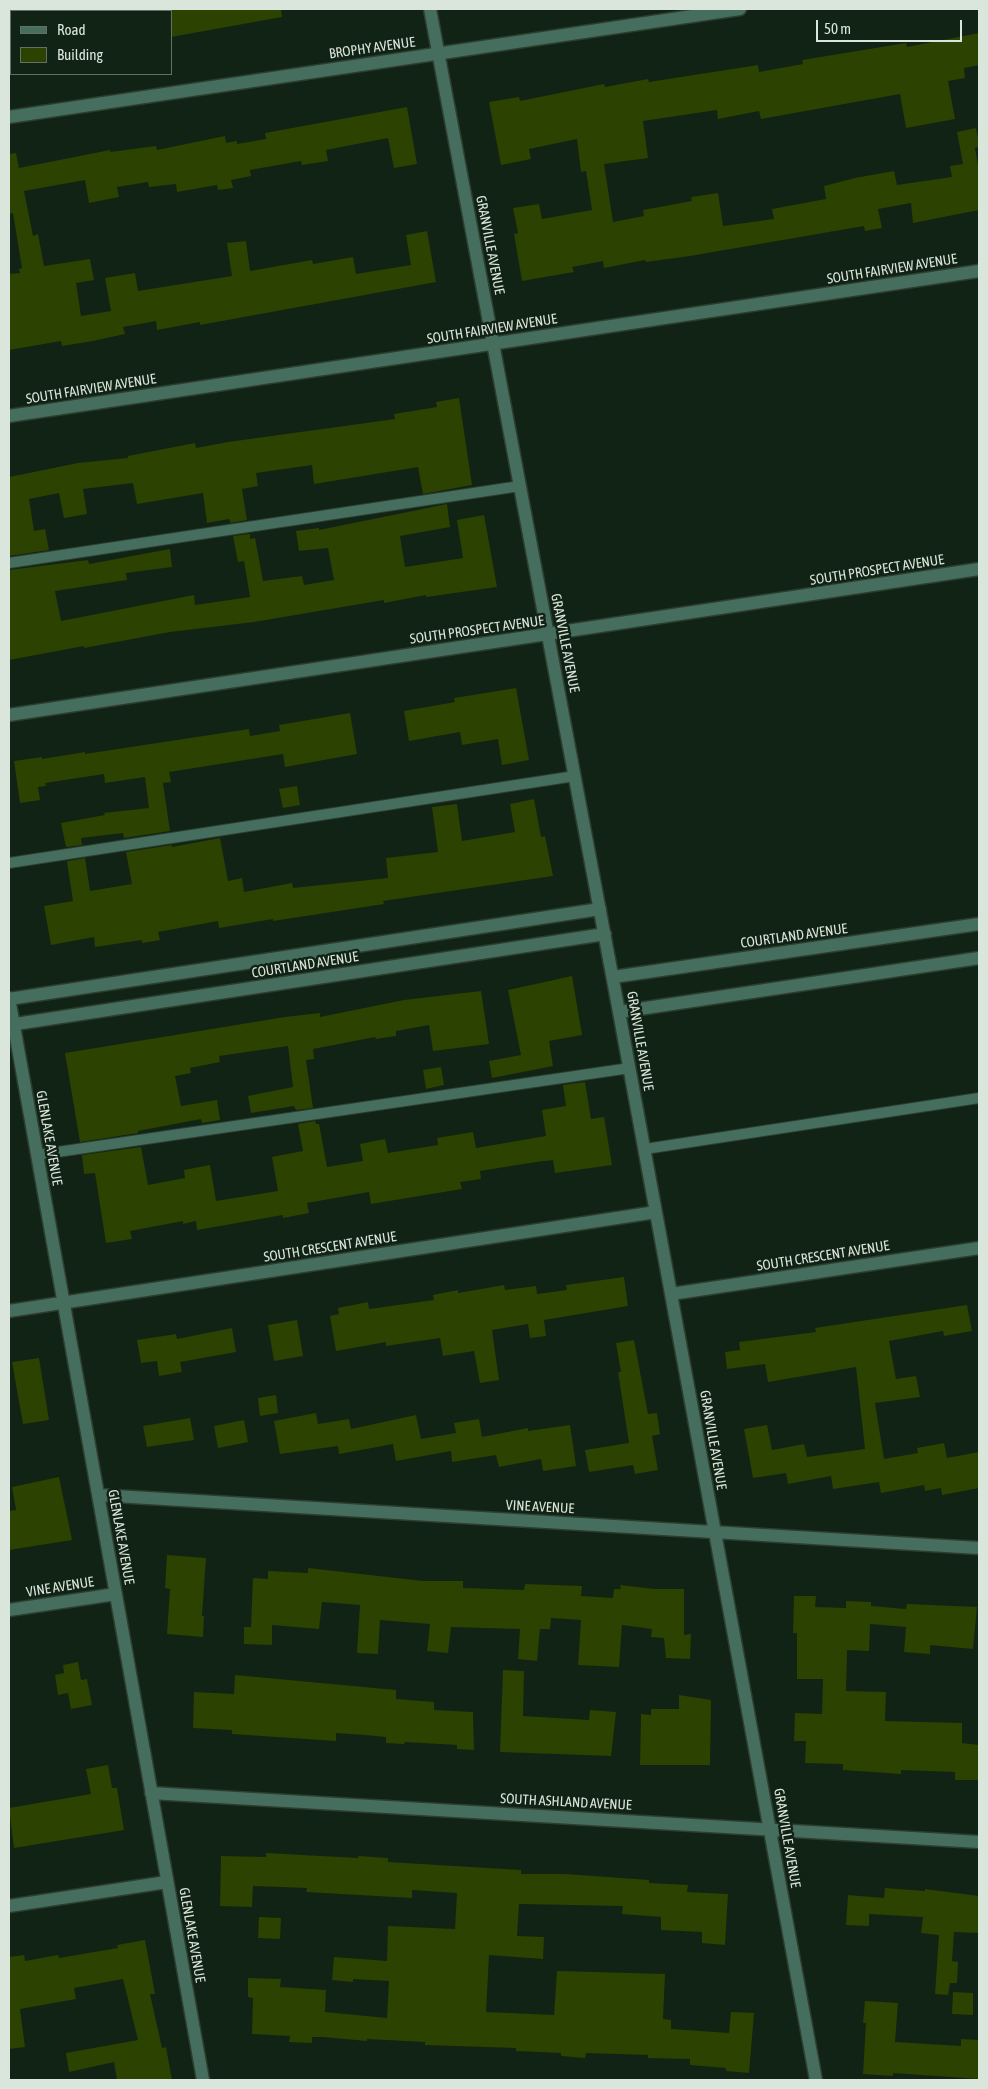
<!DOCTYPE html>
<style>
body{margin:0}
#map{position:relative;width:988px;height:2089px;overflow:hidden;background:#112314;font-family:"Asap Condensed",sans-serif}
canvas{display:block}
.frame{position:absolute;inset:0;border:10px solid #dae5db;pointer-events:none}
.legend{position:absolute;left:10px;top:10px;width:162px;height:65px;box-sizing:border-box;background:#112314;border:1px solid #617164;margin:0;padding:6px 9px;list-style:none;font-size:15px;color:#dae5db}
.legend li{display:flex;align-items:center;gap:10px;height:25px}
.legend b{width:25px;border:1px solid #617164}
.scale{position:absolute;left:816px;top:20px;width:146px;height:22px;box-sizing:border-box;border:2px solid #dae5db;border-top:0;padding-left:6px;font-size:15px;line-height:18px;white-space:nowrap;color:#dae5db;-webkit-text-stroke:4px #112314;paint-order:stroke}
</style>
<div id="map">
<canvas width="988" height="2089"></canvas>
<div class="frame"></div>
<ul class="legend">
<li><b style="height:6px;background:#466e5f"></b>Road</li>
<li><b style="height:14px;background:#2b4201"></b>Building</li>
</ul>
<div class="scale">50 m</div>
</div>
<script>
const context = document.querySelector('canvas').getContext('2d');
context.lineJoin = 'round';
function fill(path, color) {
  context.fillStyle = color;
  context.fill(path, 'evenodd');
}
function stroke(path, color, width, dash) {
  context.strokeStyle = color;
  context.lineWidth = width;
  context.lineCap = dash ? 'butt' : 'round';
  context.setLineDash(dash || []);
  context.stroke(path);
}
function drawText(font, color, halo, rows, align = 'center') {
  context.font = font + ' "Asap Condensed",sans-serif';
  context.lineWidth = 5;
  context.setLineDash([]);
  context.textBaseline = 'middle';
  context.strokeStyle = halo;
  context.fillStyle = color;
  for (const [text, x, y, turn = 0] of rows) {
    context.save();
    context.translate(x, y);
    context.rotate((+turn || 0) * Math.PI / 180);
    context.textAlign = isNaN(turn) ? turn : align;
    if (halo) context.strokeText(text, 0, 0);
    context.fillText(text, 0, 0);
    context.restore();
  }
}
fill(new Path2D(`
 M171,9H281L282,17L171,37Z
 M979,33V65L964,68L965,78L948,81L955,119L906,128L900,94L761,119L759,111L718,119L717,110L643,121L648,158L604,164L613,222L644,216L643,210L692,201L691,197L718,193L723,226L774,219L772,209L826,199L824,186L855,178L894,171L897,185L952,177L950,166L963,164L957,132L976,128L979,143V147L975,148L979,171V210L913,223L911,203L878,209L882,228L865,231L864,226L690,256L646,262L645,260L604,268L603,261L572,267L574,272L522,281L514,234L518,233L513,208L539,204L542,219L592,210L586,171L581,172L577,139L529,149L531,159L501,165L489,102L519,97L520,101L604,84L605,87L648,79L649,82L758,65L759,72L803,64L802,60L906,43L907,47Z
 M407,107L417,164L394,168L388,138L326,150L328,161L302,165L301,161L250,170L251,176L231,180L233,188L218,190L217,185L177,192L176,184L149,187L148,182L117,187L119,197L89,203L85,180L24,191L33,236L38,234L44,266L90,259L94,280L76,283L81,316L111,311L105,278L135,273L138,291L232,276L227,243L246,241L250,271L312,260L313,264L353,257L356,274L411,265L406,235L427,231L436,282L200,325V322L157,330L156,321L123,327L125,334L93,341L62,346L61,341L9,350V274L20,273L19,269L22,268L13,213L9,214V154L16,153L19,168L110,150V152L156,146L157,150L225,136L226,143L237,141V144L266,139L265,133Z
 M459,398L472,485L423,494L418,467L314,484L312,465L256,473L258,486L242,489L247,520L231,523L229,519L207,523L203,493L137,504L133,483L83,489L87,514L64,518L59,493L29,499L34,531L45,529L49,550L9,556V477L78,463L128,458V456L195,443L196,448L228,442L395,419L394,414L437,407L436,402Z
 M447,504L450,527L400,536L405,567L463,558L457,520L484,515L497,587L426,597V595L384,603V600L254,622L170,632L84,648V646L9,660V570L88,560L89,564L170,549L172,567L126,573L127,580L55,591L61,621L194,595L195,605L250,597L244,561L238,562L233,536L250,534V539L255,538L263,581L302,576L304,585L334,580L328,548L299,551L296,531L319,528V530Z
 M516,688L529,760L502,765L498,739L462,745L460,732L409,741L404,711L455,702L454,698Z
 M350,713L357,754L285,767L283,754L169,772L171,782L163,783L170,831L124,838L123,833L81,838L82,845L66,847L61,823L105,815L104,813L149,808L145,777L105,783L104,774L45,783L46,786L38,787L40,800L20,803L14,761L42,757V759L85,752V754L249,729L250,736L280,731L279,725Z
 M297,786L300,805L283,808L279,789Z
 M534,799L541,837L545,836L553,876L383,901L384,904L273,921V919L219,928L218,921L158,932L160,940L142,943V940L95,947L94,937L51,945L44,906L73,901L67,862L68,861L85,858L90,891L132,884L126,852L172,845V847L220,838L228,881L242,878L244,892L292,883L293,888L388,878L386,858L438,852L432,807L457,804L462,841L515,832L510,804Z
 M572,976L582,1035L549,1041L553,1066L492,1078L489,1061L521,1055L508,990Z
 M481,991L489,1044L433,1051L429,1025L396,1031V1036L376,1039L375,1037L313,1049L314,1059L306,1060L313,1108L296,1110L294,1106L251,1113L248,1096L293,1087L288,1046L219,1056L220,1062L190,1068L191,1073L175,1076L181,1106L217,1100L220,1120L202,1123L201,1119L138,1131V1133L80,1142L65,1053L285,1017L320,1013V1017L404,1000Z
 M441,1067L444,1085L426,1089L423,1070Z
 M585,1082L591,1119L604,1117L612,1165L555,1173L553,1160L536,1162L480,1171L481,1179L460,1182L462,1189L371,1204L369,1192L307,1203L309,1213L283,1218V1215L197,1230L196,1221L183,1224V1221L130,1231L132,1239L106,1243L95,1173L84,1174L82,1155L141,1147L148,1185L185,1178L184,1170L210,1165L216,1201L278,1191L272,1157L303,1151L298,1124L315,1121L316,1124H319L327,1167L363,1161L360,1144L385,1139L388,1153L438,1145L437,1138L473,1132L476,1148L546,1136L542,1110L566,1106L563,1085Z
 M624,1277L628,1306L544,1320L546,1336L530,1338L528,1324L492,1330L499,1380L480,1383L474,1351L443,1356L440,1338L386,1346V1342L336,1351L330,1316L339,1314L338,1308L368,1302L369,1309L434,1300L433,1295L458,1290V1293L504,1285L505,1290L536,1286L537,1294L567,1290L566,1285Z
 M967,1305L972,1331L944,1336L943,1331L889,1341L896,1379L916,1376L920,1397L875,1403L884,1459L918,1453L917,1448L944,1443L947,1458L979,1452V1488L942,1495L941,1488L925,1491L924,1485L881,1493L879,1482L833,1489L831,1476L788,1484L786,1473L753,1478L744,1429L767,1425L772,1450L804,1444L807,1457L865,1449L856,1367L768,1382L765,1364L727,1369L725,1352L740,1350L739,1342L816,1332L815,1328Z
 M297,1320L303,1356L274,1361L268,1325Z
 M232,1328L236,1352L180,1362L182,1372L159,1376L157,1361L141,1363L137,1340L176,1334L177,1339Z
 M634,1340L648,1414L657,1413L660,1434L652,1436L658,1470L635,1474L633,1465L589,1472L585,1450L629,1443L618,1372H621L616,1343Z
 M39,1358L49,1420L23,1424L12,1362Z
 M276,1395L278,1413L260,1416L258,1398Z
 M316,1413L318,1424L349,1419L351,1429L416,1415L421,1439L456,1433L454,1423L479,1419L482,1437L528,1428V1431L570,1425L576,1466L543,1471L541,1459L499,1467L496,1455L452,1462L451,1451L396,1461L393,1444L339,1454L338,1446L280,1454L274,1421Z
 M190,1418L194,1440L147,1447L143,1426Z
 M244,1420L248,1442L218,1448L214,1426Z
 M59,1477L72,1540L9,1550V1511L16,1510L12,1487Z
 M167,1555L206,1558L202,1616H204L203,1637L167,1634L170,1589L165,1588Z
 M308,1568L423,1581H463V1588L524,1590L525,1584L582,1586L581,1596L613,1598L614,1589H621L620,1585L654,1589H684V1635L691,1634L690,1659L666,1658L664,1638L651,1637L652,1629L622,1625L619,1667L578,1665L581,1620L551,1618L550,1629H540L537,1661L518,1659L520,1629L451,1627L448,1653L427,1651L430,1624L380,1620L378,1654L357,1653L360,1605L322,1602L319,1629L272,1625V1645L244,1644V1627H251L253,1578L268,1579V1571L308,1573Z
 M794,1596H816L815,1607L846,1608V1601L871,1602V1606L906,1609L907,1604L977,1607L973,1649L930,1645V1654L904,1652L906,1627L870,1624L869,1651L847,1650L846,1691L886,1692L885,1721L962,1723V1743L979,1745V1780H955V1772L901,1770V1774L843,1770V1764L805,1763L806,1741H794L795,1713L822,1714L823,1679H797V1633H793Z
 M78,1662L81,1680L87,1679L92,1705L71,1709L68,1693L58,1695L55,1675L64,1673L63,1665Z
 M503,1670L524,1671L523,1716L589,1720L590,1710L616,1712L611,1756L500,1752Z
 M235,1675L396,1690V1699L434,1702V1710L473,1712L474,1750L457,1749V1745L405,1742L404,1744L386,1743V1737L365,1735L336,1733V1741L232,1734V1730L193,1728L194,1692L234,1694Z
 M679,1695L711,1700L710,1765H640L641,1714L651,1715V1709H679Z
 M108,1765L112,1788H117L124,1830L14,1848L9,1808L91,1794L86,1769Z
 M266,1853L358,1858V1856L388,1858V1862L521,1870V1874H565L649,1880V1883L688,1885L687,1892L728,1894L725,1945L702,1943V1932L661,1930V1917L622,1914L623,1906L519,1904L517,1936L544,1937L543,1959L489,1955L486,2012L554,2015L557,1971L665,1974L663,2019L671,2020V2029L729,2033L731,2012L754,2013L749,2073L726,2071V2068L690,2065V2059L648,2058V2055L586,2053L585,2058L561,2056V2053L516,2051V2048L425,2045V2042L367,2039V2041L323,2037H312V2043L289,2042L290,2036L252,2034L253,1998L248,1997V1978L281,1979L280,1987L326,1990L325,2012L387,2018L389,1981L353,1979V1982L332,1980L334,1957L387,1961L388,1926L455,1929L457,1893L412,1890V1898L306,1892L307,1888L253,1886L252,1907L220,1906L221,1856L266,1857Z
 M885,1888L925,1891V1889L979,1896V1933L954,1932L952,1961L958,1962L957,1983H950L948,1995L935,1994L939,1935L921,1933L923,1917L869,1914V1926L846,1925L848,1895L884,1898Z
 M259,1917L281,1918L280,1939L258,1938Z
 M145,1940L155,1994H150L162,2048L166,2047L172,2080H117L114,2062L69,2072L66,2053L138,2040L123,1979L74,1988L76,1999L20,2009L25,2047L9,2049V1957L24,1955L25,1961L58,1955L59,1958L118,1948L117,1945Z
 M953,1992L973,1993V2015L952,2014Z
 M865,2001L898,2003L895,2042L961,2046V2039L979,2040V2079L893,2073V2076L863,2074L866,2023H863Z`), '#2b4201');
const lane = new Path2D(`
 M9,563L520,486
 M9,863L575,776
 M645,1149L979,1098
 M37,1155L630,1068`);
const street = new Path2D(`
 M430,9L619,1012L816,2080
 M9,117L740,9
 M9,416L979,271
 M9,715L979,569
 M613,977L979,924
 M9,998L203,2080
 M9,999L600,909
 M619,1012L979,958
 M9,1025L605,934
 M671,1294L979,1248
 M9,1311L656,1212
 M98,1495L979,1548
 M9,1610L116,1594
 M151,1793L979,1842
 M9,1906L167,1882`);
stroke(lane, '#2d3e30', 12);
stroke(street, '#2d3e30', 15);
stroke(lane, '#466e5f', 10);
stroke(street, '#466e5f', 12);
drawText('14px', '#dae5db', '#112314', [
 ["BROPHY AVENUE",372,48,-8],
 ["GRANVILLE AVENUE",490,245,79],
 ["SOUTH FAIRVIEW AVENUE",892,269,-9],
 ["SOUTH FAIRVIEW AVENUE",492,329,-9],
 ["SOUTH FAIRVIEW AVENUE",91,389,-9],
 ["SOUTH PROSPECT AVENUE",877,570,-9],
 ["SOUTH PROSPECT AVENUE",477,630,-8],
 ["GRANVILLE AVENUE",565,643,79],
 ["COURTLAND AVENUE",794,936,-8],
 ["COURTLAND AVENUE",305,965,-9],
 ["GRANVILLE AVENUE",640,1041,80],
 ["GLENLAKE AVENUE",49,1138,80],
 ["SOUTH CRESCENT AVENUE",330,1247,-9],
 ["SOUTH CRESCENT AVENUE",823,1256,-9],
 ["GRANVILLE AVENUE",713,1440,80],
 ["VINE AVENUE",540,1507,3],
 ["GLENLAKE AVENUE",121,1537,80],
 ["VINE AVENUE",60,1587,-9],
 ["SOUTH ASHLAND AVENUE",566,1802,3],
 ["GRANVILLE AVENUE",787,1838,80],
 ["GLENLAKE AVENUE",192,1935,80]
]);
</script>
